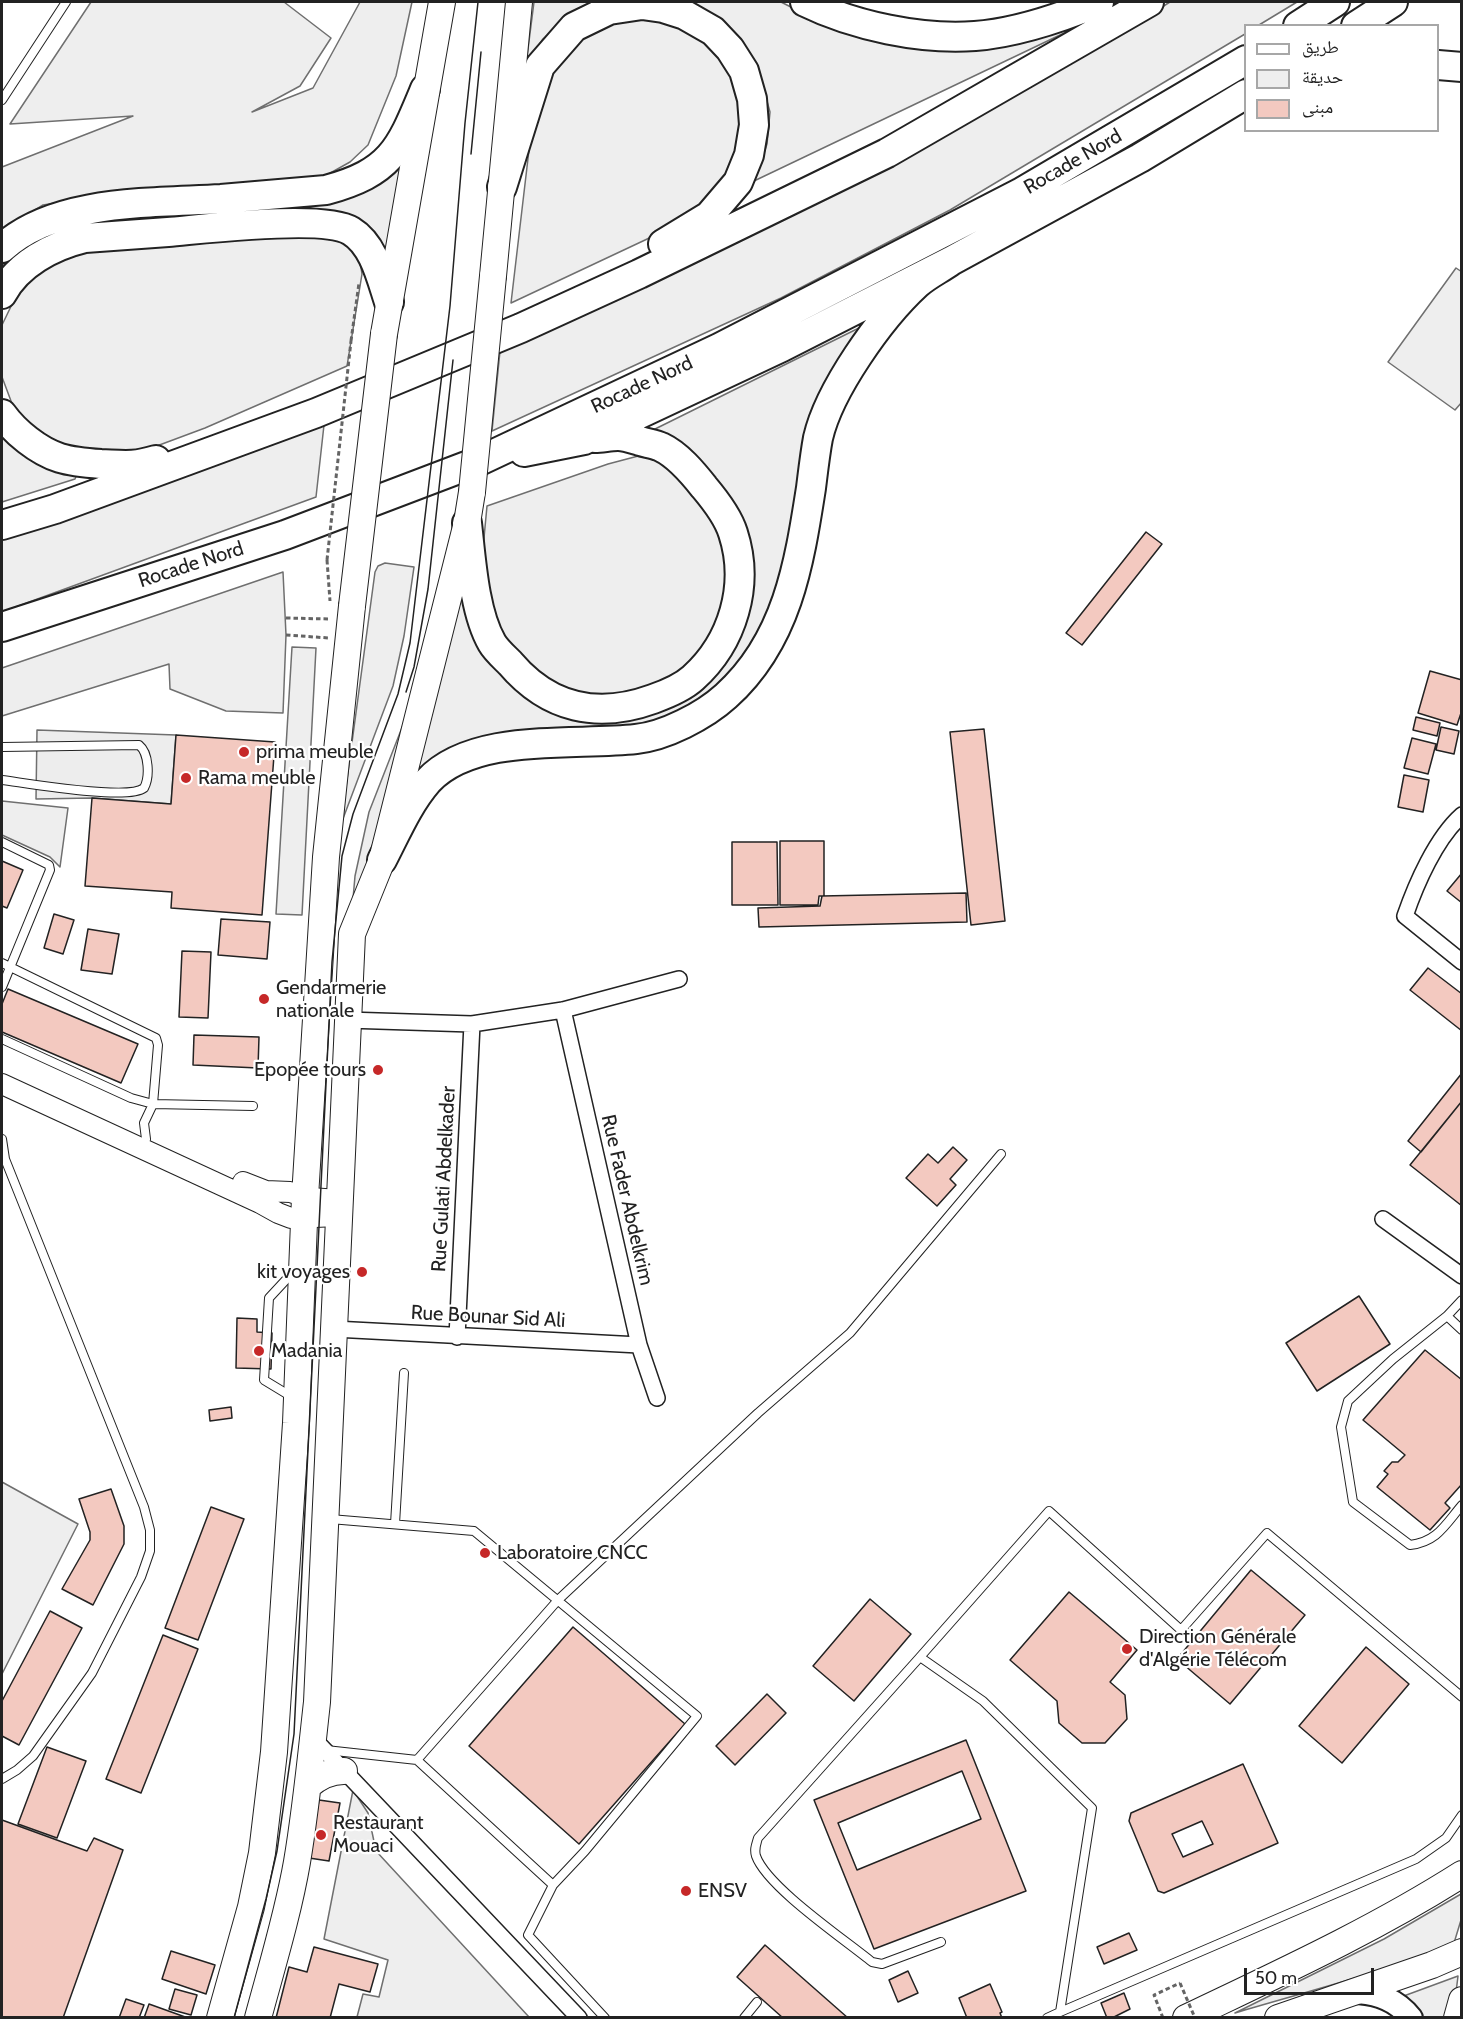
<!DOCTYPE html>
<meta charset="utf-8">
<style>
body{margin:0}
#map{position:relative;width:1463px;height:2019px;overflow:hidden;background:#fff;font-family:Cabin,"Noto Naskh Arabic",sans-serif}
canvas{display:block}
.frame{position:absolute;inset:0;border:3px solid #222;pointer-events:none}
.legend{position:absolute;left:1244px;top:24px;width:195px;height:108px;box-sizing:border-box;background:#fff;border:2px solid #a7a7a7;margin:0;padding:8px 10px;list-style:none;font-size:18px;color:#222}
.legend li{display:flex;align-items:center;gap:12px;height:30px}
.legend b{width:30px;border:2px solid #a7a7a7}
.scale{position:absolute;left:1244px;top:1968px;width:130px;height:27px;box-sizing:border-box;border:3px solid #222;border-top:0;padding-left:8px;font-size:18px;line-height:21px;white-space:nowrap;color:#222;-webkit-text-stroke:4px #fff;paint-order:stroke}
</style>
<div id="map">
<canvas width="1463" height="2019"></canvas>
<div class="frame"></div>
<ul class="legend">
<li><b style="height:8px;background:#fff"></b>طريق</li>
<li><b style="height:16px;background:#eee"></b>حديقة</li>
<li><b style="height:16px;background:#f3c9c0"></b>مبنى</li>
</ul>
<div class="scale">50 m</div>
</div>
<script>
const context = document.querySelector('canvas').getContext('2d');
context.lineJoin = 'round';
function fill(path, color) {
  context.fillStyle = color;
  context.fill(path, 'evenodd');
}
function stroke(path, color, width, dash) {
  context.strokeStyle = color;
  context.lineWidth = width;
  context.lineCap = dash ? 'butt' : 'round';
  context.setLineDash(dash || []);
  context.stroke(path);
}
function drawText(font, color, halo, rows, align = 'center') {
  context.font = font + ' Cabin,sans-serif';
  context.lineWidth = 4.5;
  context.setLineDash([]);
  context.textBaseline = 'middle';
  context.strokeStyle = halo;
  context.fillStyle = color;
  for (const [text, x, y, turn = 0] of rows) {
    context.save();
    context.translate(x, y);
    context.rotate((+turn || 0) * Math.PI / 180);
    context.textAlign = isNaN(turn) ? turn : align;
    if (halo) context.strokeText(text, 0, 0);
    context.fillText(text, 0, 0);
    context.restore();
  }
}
const green = new Path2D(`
 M91,2H284L331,38L300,86L252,112L313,88L360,2H412L396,76L368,145L350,162L325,176L80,199L43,205L2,231V167L133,116L10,124Z
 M534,2H605L563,21L543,39L526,65Z
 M683,2H781L838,31L886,44L929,49L966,51L1021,43L1081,25L754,181L751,180L763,156L767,144L770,112L761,80Z
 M1170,2H1297L1259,25L1246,26L1245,34L950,210L781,298L492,431L500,351L677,272L845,187L1077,60Z
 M648,17L687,28L723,56L741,98V135L730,173L694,217L511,303L531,133L540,94L559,58L579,39L601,25Z
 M409,138L387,265L361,233L99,226L2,280V266L19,250L34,241L95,221L194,214L312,197Z
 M325,233C347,245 359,246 362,274L347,366L205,428L146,450L98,454L51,441L28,426L14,409L2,377V325L16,296L31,280L48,266L92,248Z
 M1456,268L1462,272V402L1455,410L1388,362Z
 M869,323L799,483L780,598L729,682L657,725L517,736L406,794L465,576L550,706L692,695C738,664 758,611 751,556L649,432Z
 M324,425L316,497L2,612V537Z
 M2,432L77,474L75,479L2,502Z
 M642,455L659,460L684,479L717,522L725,548L729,602L693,669L615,702L544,684L497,628L482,559L487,506L608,464Z
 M385,563L414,567L404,636L393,686L341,824L375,572L378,566Z
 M283,572L286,635L283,713L226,711L170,689L169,664L2,716V668Z
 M292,647L316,648L302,915L276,914Z
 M403,725L395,783L351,922L355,876L369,812Z
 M2,801L68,808L60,867L50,857L2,835Z
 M2,1482L78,1524L2,1674Z
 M353,1790L368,1813L376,1851L529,2017H357L363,1994L379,1997L388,1960L324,1939Z
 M1461,1894V1920L1454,1943C1383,1973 1308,1991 1235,2013L1384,1939Z
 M1458,1976L1453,2017H1423L1415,2008L1401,1997Z`);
fill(green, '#eee');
stroke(green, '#6f6f6f', 1.5);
const parking = new Path2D(`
 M37,730L176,735L171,804L92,798L36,799Z`);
fill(parking, '#ededed');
stroke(parking, '#6f6f6f', 1.5);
const building = new Path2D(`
 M1146,532L1162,544L1082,645L1066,633Z
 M1430,671L1462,680V710L1457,725L1418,713Z
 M1416,717L1440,723L1437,736L1413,730Z
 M1441,727L1459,731L1454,754L1436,750Z
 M984,729L1005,921L971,925L950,732Z
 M176,735L275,742L262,915L171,908L172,892L85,886L92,798L171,804Z
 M1412,738L1436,744L1428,774L1404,768Z
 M1404,775L1429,780L1423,812L1398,807Z
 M780,841H824V896H819L818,905H780Z
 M732,842H777L778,905H732Z
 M2,861L23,870L7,908L2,906Z
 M1462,873V903L1447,891Z
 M966,893L967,922L759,927L758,908L820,906L822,896Z
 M54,914L74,920L63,954L44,948Z
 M221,919L270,922L267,959L218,955Z
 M88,929L119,934L112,974L81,970Z
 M182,951L211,952L208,1018L179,1017Z
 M1428,968L1462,994V1031L1410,990Z
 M8,989L138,1044L121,1083L2,1032V1004Z
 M194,1035L259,1037L258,1068L193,1065Z
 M1462,1073V1101L1421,1152L1408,1141Z
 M1462,1101V1206L1410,1165Z
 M953,1147L967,1160L950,1179L956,1185L937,1206L906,1178L928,1154L938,1163Z
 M1359,1296L1390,1344L1317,1391L1286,1343Z
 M237,1318L257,1319V1332L272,1333L271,1369L236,1368Z
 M1425,1350L1462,1380V1484L1445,1503L1450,1508L1430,1530L1377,1487L1388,1474L1384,1471L1392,1462H1398L1405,1455L1363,1420Z
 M231,1407L232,1418L210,1421L209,1410Z
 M111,1489L124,1526V1544L93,1605L62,1589L90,1540V1532L79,1499Z
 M211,1507L244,1519L198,1640L165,1628Z
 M1251,1570L1305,1615L1230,1704L1177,1659Z
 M1069,1592L1137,1650L1110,1682L1125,1695L1127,1719L1105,1743H1082L1059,1723L1057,1701L1010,1660Z
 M870,1599L911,1634L854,1701L813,1666Z
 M50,1611L82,1628L19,1745L2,1736V1701Z
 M573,1627L685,1724L579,1844L469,1746Z
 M163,1635L198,1649L141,1793L106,1779Z
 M1366,1647L1409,1684L1342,1763L1299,1726Z
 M767,1694L786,1713L735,1765L716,1746Z
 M966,1740L1026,1891L874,1949L814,1800Z
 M47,1747L86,1761L57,1838L18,1824Z
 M1243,1764L1278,1843L1164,1893L1158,1891L1129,1821L1131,1813ZM1202,1821L1213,1844L1183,1857L1172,1834Z
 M962,1771L981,1819L857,1870L838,1823Z
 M319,1800L340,1803L329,1861L309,1858Z
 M2,1820L87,1851L94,1838L123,1850L63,2018H2Z
 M1129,1933L1137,1950L1104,1964L1097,1947Z
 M765,1945L848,2018H783L737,1977Z
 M314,1947L378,1964L370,1992L339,1984L330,2018H276L289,1967L307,1972Z
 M171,1951L215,1965L206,1994L162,1979Z
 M908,1971L918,1993L898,2002L889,1980Z
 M990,1984L1002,2012L1000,2013L1002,2018H967L959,1998Z
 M175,1989L197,1995L191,2015L169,2009Z
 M1124,1993L1130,2009L1112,2018H1107L1101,2003Z
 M126,1999L144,2005L139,2018H119Z
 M149,2004L188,2018H144Z`);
fill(building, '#f3c9c0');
stroke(building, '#222', 1.5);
const service = new Path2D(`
 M2,100L66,2
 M2,747L139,745C149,753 150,777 144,788C128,801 26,783 2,780
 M2,842L49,865L50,870L2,987
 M2,963L156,1038L158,1045L153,1104L144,1123L146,1139
 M2,1039L131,1098L153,1104L253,1106
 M2,1139L5,1159L144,1507L150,1530V1551L141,1577L92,1673L33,1756L17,1770L2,1779
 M1462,1300L1447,1316L1393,1359L1348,1401L1341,1427L1353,1502L1410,1545C1437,1542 1445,1525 1462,1505
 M1447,1316L1462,1330
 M292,1397L264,1380L269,1298L295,1270
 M330,1519L474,1531L697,1716L585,1851L553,1885
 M395,1524L404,1373
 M920,1657L1049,1511L1181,1630L1267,1533L1462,1697
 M326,1750L417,1760
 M941,1942L882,1964L872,1962C844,1939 767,1887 756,1856C754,1849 756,1845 758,1838L920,1657L983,1701L1092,1808L1060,2012L1047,2018
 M1060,2012L1416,1859L1446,1838L1462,1815
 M605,2018L528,1935L553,1885L417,1760L558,1600L758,1413L850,1333L1001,1154
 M744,2018L757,2002`);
const minor = new Path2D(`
 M1462,815C1436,838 1416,884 1405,916L1462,962
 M563,1010L639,1345L657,1398
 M347,1020L472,1024L563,1010L679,979
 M1383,1219L1462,1276
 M334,1329L639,1345
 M457,1337L472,1024
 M313,1738L579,2018`);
const tertiary = new Path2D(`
 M2,1084L260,1203L278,1213L291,1218L338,1216
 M243,1182L266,1191L290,1192L310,1198L339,1200`);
const secondary = new Path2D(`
 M1352,1992C1375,1992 1396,1999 1411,2018`);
const primary = new Path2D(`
 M493,276L519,2
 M384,334L442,2
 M308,1786C319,1776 330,1771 344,1771
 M220,2018L251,1907L262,1853L274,1752L296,1423L305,1197L326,857L352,606
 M258,2018C272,1966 288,1914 297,1862C306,1809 311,1756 317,1702L352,934L382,860L467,523L472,492`);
const trunk = new Path2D(`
 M1186,2018C1280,1973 1374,1930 1462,1874
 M1278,2018L1432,1965L1462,1952
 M1457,2018L1462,2000`);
const motorway = new Path2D(`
 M805,2C854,26 921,40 975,36C1017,33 1060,18 1099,2
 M1298,26L1335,2
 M1356,26L1393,2
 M1438,65L1462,67
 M502,187L540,66L574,27L609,10L642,5L663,8L685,15L713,31L730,49L744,71L752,99L754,125L749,155L738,182L709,216L663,244
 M2,248C55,199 152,203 221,199C256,196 291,193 326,190C392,172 400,149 425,89
 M2,294C18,264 52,246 85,238C113,236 140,234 168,232C204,229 323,214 351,231C374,245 381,278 389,302
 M2,414C15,432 38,451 60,458C73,462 87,463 101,464C124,465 133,467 156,460
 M524,452L584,440L782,347L951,261L1140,158L1246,94
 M467,523C471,558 474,612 492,643C496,650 504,657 510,663C549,709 598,719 653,699C667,694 682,688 693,678C733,642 750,585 733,533C728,517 715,500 704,487C693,473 678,455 661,447C655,444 646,443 640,441C633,439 625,436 618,436C610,436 602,438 595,438
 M2,525L55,509L316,413L521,328L639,274L887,153L1149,2
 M2,627L285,535L477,462L719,348L1020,193L1246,60
 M382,860C396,833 408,804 428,781C474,732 574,746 636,739C665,736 704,716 726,696C787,641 799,565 811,488C813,472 815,454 818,438C829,390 880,318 917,284C927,275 940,269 951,261`);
stroke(service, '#222', 10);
stroke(minor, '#222', 18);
stroke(tertiary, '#222', 22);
stroke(secondary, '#222', 26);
stroke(primary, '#222', 28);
stroke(trunk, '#222', 28);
stroke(motorway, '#222', 32);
stroke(new Path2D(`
 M351,341L359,283
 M327,560L330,601
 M286,618L329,619
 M286,635L329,638
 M1163,2018L1154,1995L1180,1983`), '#646464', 3, [4.5, 3]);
stroke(service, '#fff', 8);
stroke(minor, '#fff', 15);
stroke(tertiary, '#fff', 20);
stroke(secondary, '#fff', 22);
stroke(primary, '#fff', 26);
stroke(trunk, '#fff', 26);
stroke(motorway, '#fff', 28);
stroke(new Path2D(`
 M471,154L481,52
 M406,692L414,667L428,589L453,360
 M234,2018L266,1899L277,1851L294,1734L332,962L342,856L353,814L398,694L410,643L450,306L465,123L478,2`), '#222', 1.5);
const primaryBridge = new Path2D(`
 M472,492L493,276
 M352,606L384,334`);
stroke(primaryBridge, '#222', 28, []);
stroke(new Path2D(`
 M327,560L351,341
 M1180,1983L1195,2018`), '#646464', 3, [4.5, 3]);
stroke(primaryBridge, '#fff', 26);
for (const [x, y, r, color] of [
 [244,752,6,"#c62828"],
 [186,778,6,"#c62828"],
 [264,999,6,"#c62828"],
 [378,1070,6,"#c62828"],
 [362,1272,6,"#c62828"],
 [259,1351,6,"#c62828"],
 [485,1553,6,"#c62828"],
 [1127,1649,6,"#c62828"],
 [321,1835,6,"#c62828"],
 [686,1891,6,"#c62828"]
]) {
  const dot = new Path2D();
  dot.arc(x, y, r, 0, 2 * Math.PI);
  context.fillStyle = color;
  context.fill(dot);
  stroke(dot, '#fff', 2);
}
drawText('20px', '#222', '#fff', [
 ["Rocade Nord",1073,162,-30],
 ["Rocade Nord",642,385,-25],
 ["Rocade Nord",191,565,-18],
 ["Rue Gulati Abdelkader",444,1179,-87],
 ["Rue Fader Abdelkrim",627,1200,77],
 ["Rue Bounar Sid Ali",488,1317,3]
]);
drawText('20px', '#222', '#fff', [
 ["prima meuble",256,752],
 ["Rama meuble",198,778],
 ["Gendarmerie",276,988],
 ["nationale",276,1011],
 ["Epopée tours",366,1070,"right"],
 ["kit voyages",350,1272,"right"],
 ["Madania",271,1351],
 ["Laboratoire CNCC",497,1553],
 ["Direction Générale",1139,1637],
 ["d'Algérie Télécom",1139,1660],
 ["Restaurant",333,1823],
 ["Mouaci",333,1846],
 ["ENSV",698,1891]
], 'left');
</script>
